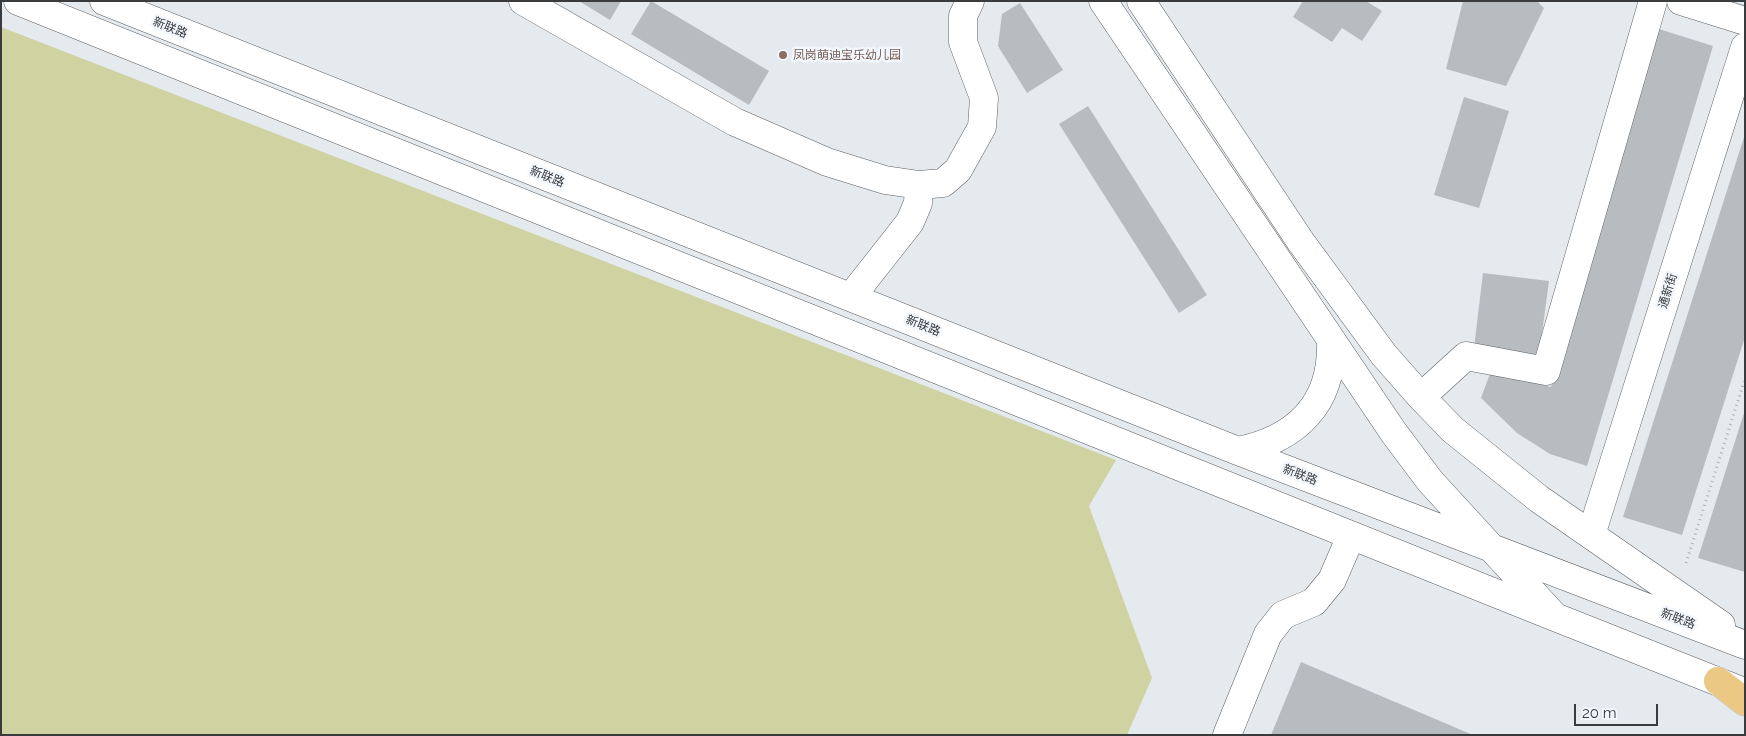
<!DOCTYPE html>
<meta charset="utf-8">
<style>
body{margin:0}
#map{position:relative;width:1746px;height:736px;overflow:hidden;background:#e5eaef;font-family:Raleway,sans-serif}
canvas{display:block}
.frame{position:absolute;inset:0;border:2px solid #393b3d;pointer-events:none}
.scale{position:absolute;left:1574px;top:704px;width:84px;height:22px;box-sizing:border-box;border:2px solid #393b3d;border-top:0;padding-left:6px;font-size:15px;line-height:18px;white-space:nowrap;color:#393b3d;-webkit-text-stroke:4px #f2f7fd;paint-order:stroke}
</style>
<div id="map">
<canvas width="1746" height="736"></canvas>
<div class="frame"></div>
<div class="scale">20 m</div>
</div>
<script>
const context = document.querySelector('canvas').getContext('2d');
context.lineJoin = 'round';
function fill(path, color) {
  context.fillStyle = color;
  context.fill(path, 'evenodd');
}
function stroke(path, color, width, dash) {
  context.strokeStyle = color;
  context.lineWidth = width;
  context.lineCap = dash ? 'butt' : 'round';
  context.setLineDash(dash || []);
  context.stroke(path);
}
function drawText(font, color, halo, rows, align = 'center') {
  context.font = font + ' Raleway,"Noto Sans SC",sans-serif';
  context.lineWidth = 5;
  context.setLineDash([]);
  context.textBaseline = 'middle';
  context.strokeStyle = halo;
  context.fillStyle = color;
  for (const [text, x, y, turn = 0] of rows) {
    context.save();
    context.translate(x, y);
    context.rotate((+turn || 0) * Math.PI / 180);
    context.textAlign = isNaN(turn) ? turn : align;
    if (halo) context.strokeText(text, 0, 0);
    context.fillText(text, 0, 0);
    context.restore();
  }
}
fill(new Path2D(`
 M1,27L1116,460L1089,506L1152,678L1127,735H1Z`), '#cfd2a1');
fill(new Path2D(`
 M579,1H621L610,20Z
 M651,1L769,71L749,105L631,34Z
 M1303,1H1366L1382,11L1362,41L1342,28L1332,42L1293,17Z
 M1463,1H1537L1544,8L1506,86L1446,69Z
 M1020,3L1063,70L1027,93L998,46L1002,14Z
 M1659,29L1713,46L1587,466L1550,454L1517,433L1481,398L1491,371L1551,387Z
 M1464,97L1509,111L1479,208L1434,195Z
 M1088,106L1207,295L1179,313L1059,124Z
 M1745,134V337L1682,535L1623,517Z
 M1483,273L1549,281L1539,356L1474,348Z
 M1744,413H1745V572L1698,558Z
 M1301,662L1473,735H1271Z`), '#b7bcc1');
const minor = new Path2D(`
 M18,1L1555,617
 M104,1L1238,451L1745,645
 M523,1L735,122L827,162L885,180L919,185L943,183L958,170L982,127L984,98L963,42V16L970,1
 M1103,1L1394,433L1430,481L1555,617L1739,690
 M1141,1L1301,242L1384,355L1421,397L1453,430L1539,499L1721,625
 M1681,1L1745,21
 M851,297L910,222L918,203L919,185
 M1421,397L1466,356L1546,371L1653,1
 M1238,451C1297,439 1333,403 1331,341
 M1591,535L1745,47
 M1227,735L1268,634L1283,615L1314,602L1332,580L1351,536`);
const major = new Path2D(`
 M1718,681L1745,702`);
stroke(minor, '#5c6065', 29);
stroke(major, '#c8c8c9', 29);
stroke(new Path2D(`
 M1686,563L1745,379`), '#adb1b5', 3, [1, 4]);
stroke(minor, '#fff', 28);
stroke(major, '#ebc985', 28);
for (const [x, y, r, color] of [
 [783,55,5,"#8d6e63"]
]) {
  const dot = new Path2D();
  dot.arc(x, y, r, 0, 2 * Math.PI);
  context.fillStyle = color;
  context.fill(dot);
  stroke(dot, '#f2f7fd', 2);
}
drawText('12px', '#393b3d', '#f2f7fd', [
 ["新联路",170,28,22],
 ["新联路",547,177,22],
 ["通新街",1668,291,-73],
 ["新联路",923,326,22],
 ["新联路",1300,475,21],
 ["新联路",1678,619,21]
]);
drawText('12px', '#785e54', '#f2f7fd', [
 ["凤岗萌迪宝乐幼儿园",793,55]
], 'left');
</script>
